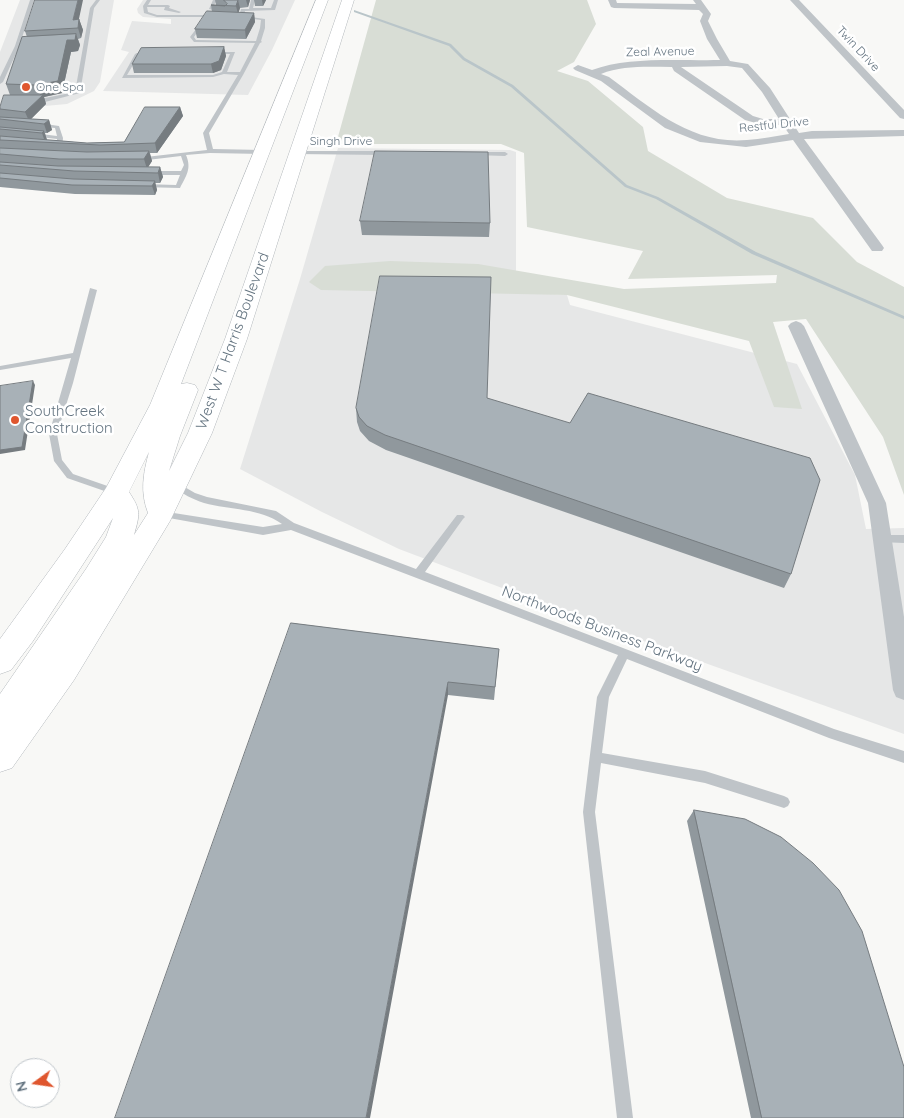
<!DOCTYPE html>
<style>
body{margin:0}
#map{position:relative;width:904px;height:1118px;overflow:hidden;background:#f8f8f6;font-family:Quicksand,sans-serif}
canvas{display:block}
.north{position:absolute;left:10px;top:1058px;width:50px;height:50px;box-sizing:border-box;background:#fff;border:1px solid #c1c7cc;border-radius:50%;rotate:256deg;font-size:14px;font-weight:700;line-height:20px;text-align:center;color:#647480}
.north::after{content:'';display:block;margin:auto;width:18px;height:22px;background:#df562e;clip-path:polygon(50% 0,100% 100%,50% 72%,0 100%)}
</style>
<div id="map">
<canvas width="904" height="1118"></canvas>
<div class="north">N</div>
</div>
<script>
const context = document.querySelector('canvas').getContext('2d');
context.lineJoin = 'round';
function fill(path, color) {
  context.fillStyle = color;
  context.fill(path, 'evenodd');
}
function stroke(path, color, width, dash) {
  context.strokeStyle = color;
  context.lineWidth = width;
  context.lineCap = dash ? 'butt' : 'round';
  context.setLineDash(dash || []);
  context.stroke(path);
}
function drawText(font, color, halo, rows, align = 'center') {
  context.font = font + ' Quicksand,sans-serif';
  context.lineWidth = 5;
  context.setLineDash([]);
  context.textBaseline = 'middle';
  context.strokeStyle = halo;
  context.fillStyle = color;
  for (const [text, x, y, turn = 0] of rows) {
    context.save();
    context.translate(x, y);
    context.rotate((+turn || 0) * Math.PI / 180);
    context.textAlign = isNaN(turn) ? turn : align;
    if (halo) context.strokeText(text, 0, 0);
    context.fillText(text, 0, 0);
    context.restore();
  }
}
fill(new Path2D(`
 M20,0H114L100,82L94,91L67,104L0,110V52Z
 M143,0H295L272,50L248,95L103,91L129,52L121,50L132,21L171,24V19L143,17L138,13L137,9Z
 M338,148L510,150L516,152V292L567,295L570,305L797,364L855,475L866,529L904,528V734L621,633L399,549L322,512L240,469L300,279Z`), '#e6e7e7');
fill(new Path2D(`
 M376,0H587L596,24L574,62L557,71L588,81L643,127L648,151L727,198L813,218L857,262L904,287V495L883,437L806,319L773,322L802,409L774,407L749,341L567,295L321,290L309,282L325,266L390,261L478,264L624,289L776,283L777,275L628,279L643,251L527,227L524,153L501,144H336Z`), '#d8ddd5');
fill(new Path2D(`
 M354,10L451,44L465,58L513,85L627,185L658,197L756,252L904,316V319L752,254L656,199L625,187L511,87L463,60L449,46L354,12Z`), '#b9c5c9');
const primary = new Path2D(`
 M316,0H328L181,384L187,383L195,385L198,390L180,436L169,471L188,433L225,339L342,0H354L247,339L212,433L170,521L74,680L12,768L0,772V694L86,569L106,537L113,518L33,641L11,670L0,674V639L65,549L106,488L150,405ZM149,452C143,474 140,492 148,513L134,535C140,514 141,510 129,492Z`);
stroke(primary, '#b3b8bc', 1);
fill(new Path2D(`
 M30,0H34L20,44H32L34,45L19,47L3,82L0,84V77L15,46Z
 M96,0H100L94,8L80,93L41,103L31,102L30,101L75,92L90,8Z
 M147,0H151L148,5H168L170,6L169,8L181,12L179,13L164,10L165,7H147L148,12L157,15H216L218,16L216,17H157L144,13L143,6Z
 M213,0H217L213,7L222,10V12L209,9Z
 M251,0H255L253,8H271L274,0H278L275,10L245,11L244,16L265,19V28L261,41L262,42L260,43L243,75L209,133L213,149L263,150L266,152L263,154L210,153L186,155C192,169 186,176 180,188L141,187L140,186L143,184L176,185L180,175H148L145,173L148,171H181L184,165L181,156L139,161L136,159L137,158L207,150L203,133L238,75L224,74L213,77L122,78L135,54L137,53L153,54L139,55L127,75H213L222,72L230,54H211L213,52H235L227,72H240L255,43L194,42L190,37L203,20L205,21L194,37L196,40L256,41L260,28L261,20L239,17L241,9H249Z
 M38,123L59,126L63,138L62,148L53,149L50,147L57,145V139L31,136V134L33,133L57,136L55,128L36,126L35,125Z
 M297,151H386L389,153L386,155L295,154V152Z
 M476,152H505L508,154L505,156L474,155L473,154Z
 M90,288L97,290L73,383L57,434L62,460L73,474L119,490L121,492L119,494L116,495L67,478L54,461L49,434L71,358L0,370V366L73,353Z
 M176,482L195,493L207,497L276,511L294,523L416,569L457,515H463L465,517L463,519L425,572L834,729L904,751V763L829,738L627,659L609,697L602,753L705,771L784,796L788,798L790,802L788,806L784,808L705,783L601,763L595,812L633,1118H617L583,812L597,697L618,655L291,530L263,535L158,516L156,514L161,511L263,527L282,524C260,508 230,510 204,503C192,499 183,494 173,487L171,485L173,483Z
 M883,535H904V543L880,542L878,539Z`), '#bfc4c8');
fill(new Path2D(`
 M608,0H616L617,3L696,4L693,0H701L711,14L708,21L717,39L730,61L748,64L770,88L799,133L812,131L904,130V136L804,139L882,245L884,248L882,251H872L793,140L746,147L700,142L665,128L601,81L575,70L573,68L578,65L592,70C628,56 681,61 720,60L707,39L700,21L703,14L699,10L614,8L611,7ZM727,66L742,68L762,92L779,119H763L753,116L681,67ZM672,67L674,71L745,120L763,125H783L789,134C775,136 761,139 747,140C691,145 651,108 609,77L601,74C623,65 648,67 672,67Z
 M790,0H799L904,110V119L900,118Z
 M796,321L801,323L804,326L886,503L904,617V700L896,697L893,690L868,503L788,326L791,323Z`), '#bfc4c8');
fill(primary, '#fff');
fill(new Path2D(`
 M215,0H250L248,7L240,8L238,13H254L255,22L246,39L197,38L195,29L212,12L211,5H216Z
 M254,0H266L263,6H255Z
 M79,19L83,30L81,38L78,39L80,45L78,51L71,52L62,93L44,97L46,104L31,119L49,120L52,130L47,133H45L47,140L87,143L124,142L180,107L183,116L157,153H150L152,161L148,167H160L163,177L160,183H155L157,190L155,195L75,194L0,187V107L10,95L6,84L27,37L25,31Z
 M224,47L226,56L221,70L213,73H134L132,64Z
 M360,221L490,223L489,237L362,235Z
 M487,398L791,574L784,588L386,450L369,441L360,431L357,422L356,408Z
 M291,623L499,649L494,700L448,695Z
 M694,810L904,1118H751L687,821Z`), '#90989d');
fill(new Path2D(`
 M78,0H83L77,28L73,20Z
 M238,0L240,8L238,14L236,6Z
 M246,0H250L248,7Z
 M262,0H266L263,6Z
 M254,13L255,22L246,39L245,30Z
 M79,19L83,30L81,38L78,28Z
 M76,34L80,45L78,51L71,52L62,93L44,97L46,104L29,121L25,112L41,97L36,85L67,40Z
 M224,47L226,56L221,70L213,73L211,64Z
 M180,107L183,116L157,153L155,143Z
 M49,120L52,130L47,133L44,124Z
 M44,131L47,140L45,142L42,133Z
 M149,151L152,161L147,169L144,159Z
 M160,167L163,177L160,183L158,173Z
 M155,181L157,190L155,195L152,186Z
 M33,381L35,385L25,450L0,454V450Z
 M448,682V695L370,1118H366Z`), '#767c80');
const building = new Path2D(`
 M35,0H78L73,20L79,19L78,28L25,31Z
 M224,0H238L236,6L211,5L225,6L227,4Z
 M207,11L254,13L245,30L195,29Z
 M76,34L75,40H67L58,81L36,85L6,84L22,37Z
 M224,47L219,61L211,64H132L141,48Z
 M4,95H43L25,112L0,109V107Z
 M145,107H180L155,143L100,145L0,140V136L87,143L124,142Z
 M0,117L49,120L44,124L0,119Z
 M0,127L44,131L42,133L0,129Z
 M0,148L87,152L149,151L144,159H59L0,154Z
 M375,151L488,152L490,223L360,221Z
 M0,162L58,166L160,167L158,173L74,171L0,165Z
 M0,173L73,179L155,181L152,186L72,185L0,178Z
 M380,276L491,277L487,398L570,423L588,393L810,458L820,480L791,574L385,435L367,426L359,417L356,408Z
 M33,381L22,447L0,450V386Z
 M291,623L499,649L495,687L448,682L366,1118H115Z
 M694,810L745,819L781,837L813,863L839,890L862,931L904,1067V1118H762Z`);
fill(building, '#a8b1b7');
stroke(building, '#767c80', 1);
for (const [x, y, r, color] of [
 [26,87,5,"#df562e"],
 [15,420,5,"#df562e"]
]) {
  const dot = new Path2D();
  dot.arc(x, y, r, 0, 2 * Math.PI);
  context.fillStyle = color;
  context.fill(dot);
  stroke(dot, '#fff', 2);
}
drawText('12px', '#647480', '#fff', [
 ["Twin Drive",858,49,47],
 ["Zeal Avenue",660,52,-1],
 ["Restful Drive",774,125,-6],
 ["Singh Drive",341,141]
]);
drawText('12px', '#647480', '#fff', [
 ["One Spa",36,87]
], 'left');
drawText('15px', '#647480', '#fff', [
 ["West W T Harris Boulevard",233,341,-70],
 ["Northwoods Business Parkway",602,629,21]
]);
drawText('15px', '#647480', '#fff', [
 ["SouthCreek",25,411],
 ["Construction",25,428]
], 'left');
</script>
